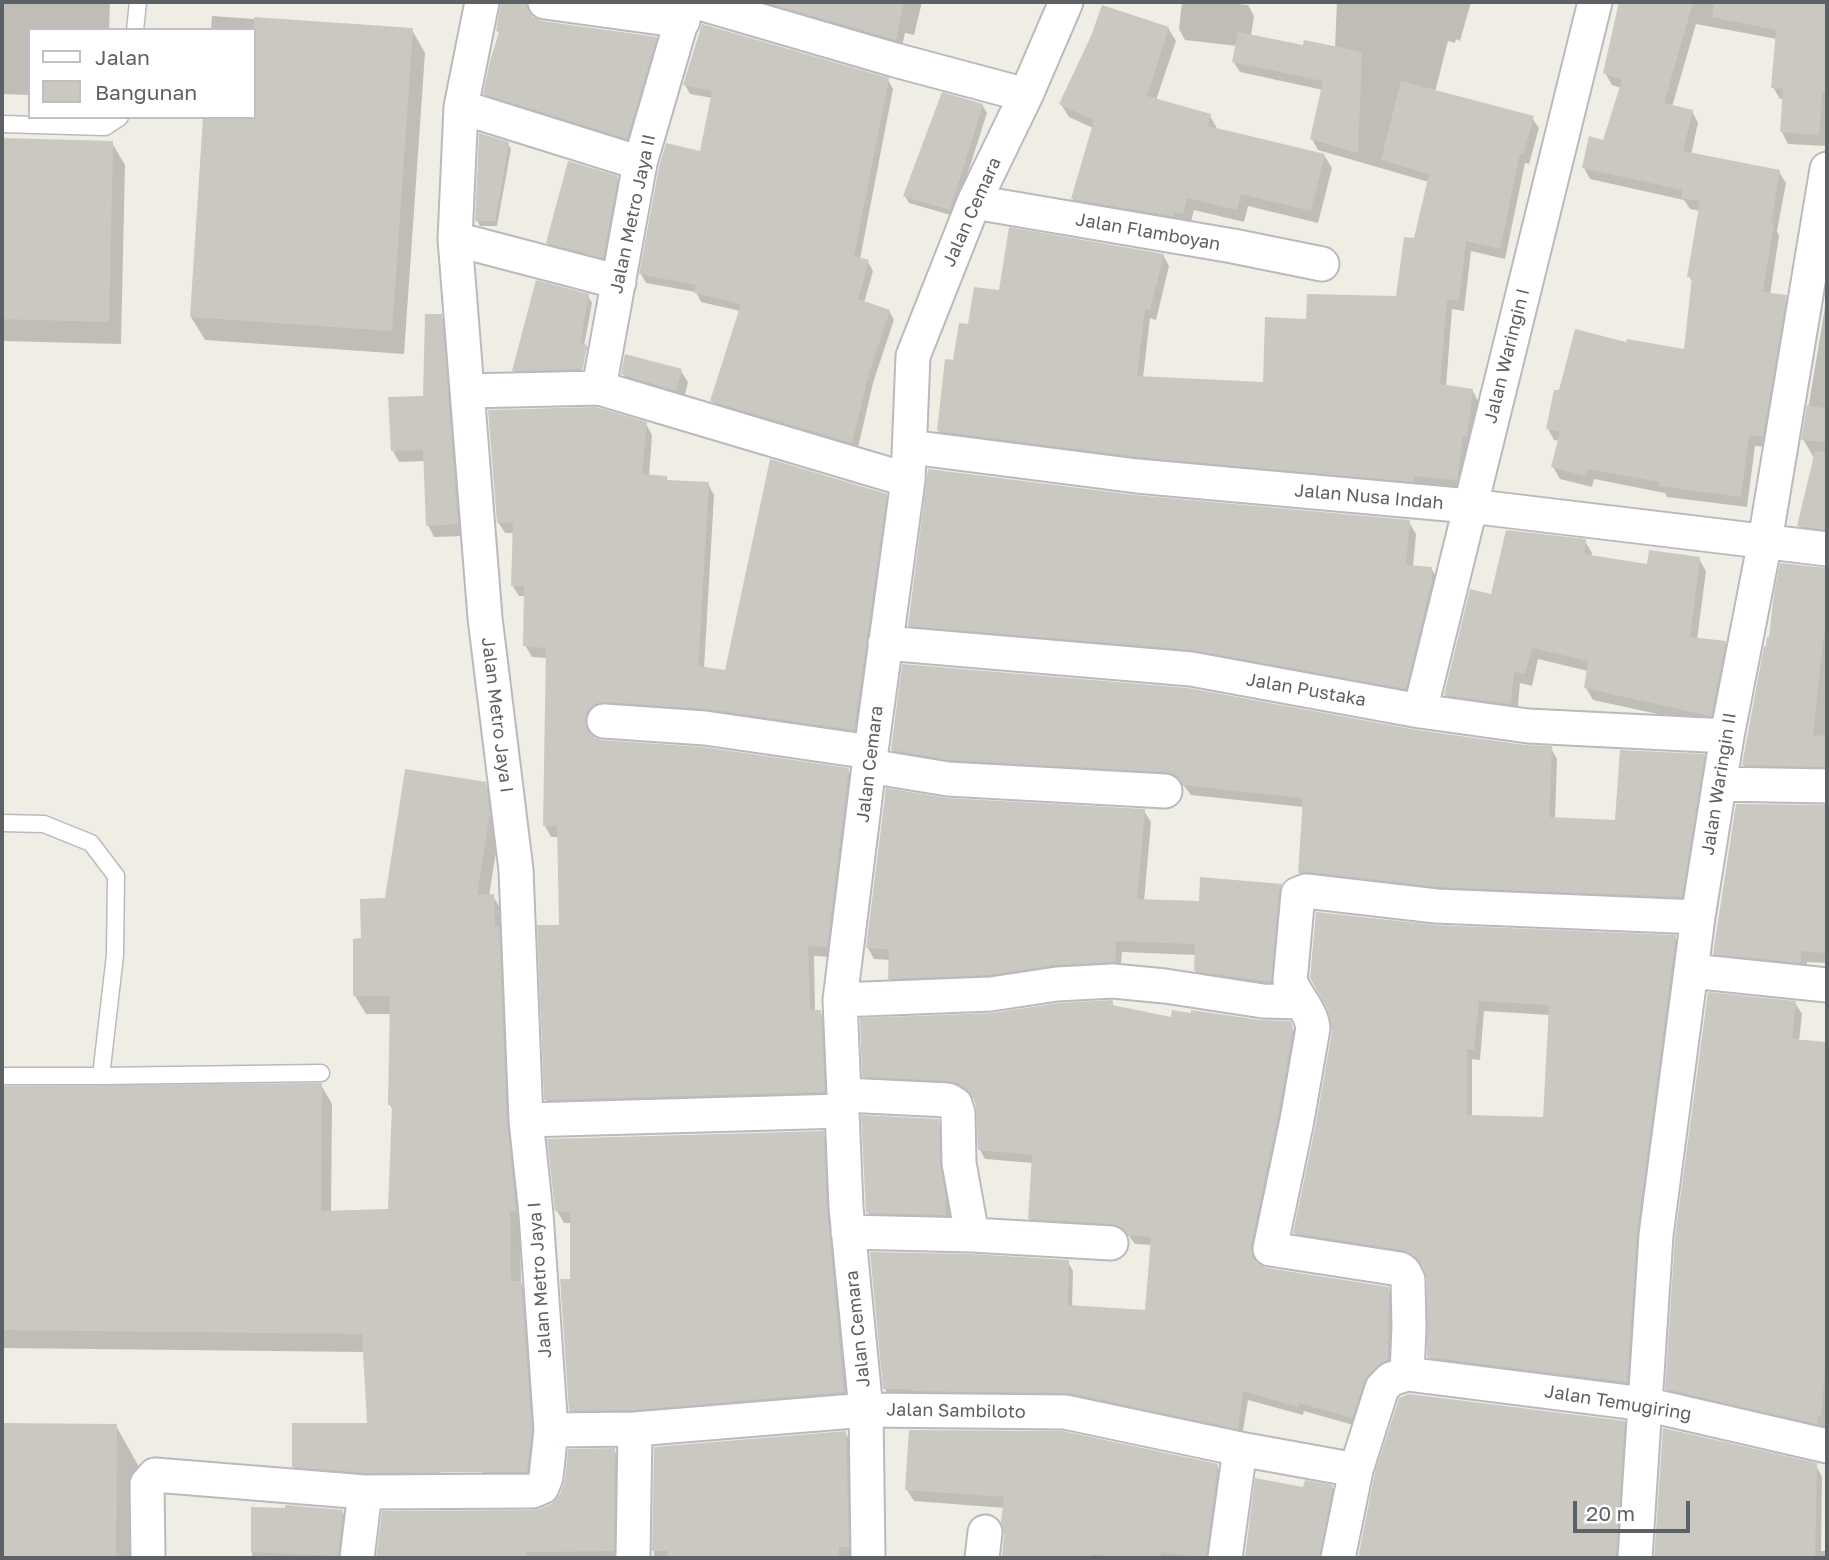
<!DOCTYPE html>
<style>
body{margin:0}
#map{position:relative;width:1829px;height:1560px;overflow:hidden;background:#f0ede4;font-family:"Golos Text",sans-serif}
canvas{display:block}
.frame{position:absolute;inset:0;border:4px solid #5c6166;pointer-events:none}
.legend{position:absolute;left:28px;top:28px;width:228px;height:91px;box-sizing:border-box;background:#fff;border:2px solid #bec0c2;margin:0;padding:9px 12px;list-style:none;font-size:21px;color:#5c6166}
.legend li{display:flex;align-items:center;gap:14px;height:35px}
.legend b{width:35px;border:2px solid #bec0c2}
.scale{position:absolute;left:1573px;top:1501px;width:117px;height:32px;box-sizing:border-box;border:4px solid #5c6166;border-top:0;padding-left:9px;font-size:21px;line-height:24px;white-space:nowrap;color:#5c6166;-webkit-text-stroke:5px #fff;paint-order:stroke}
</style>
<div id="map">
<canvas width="1829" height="1560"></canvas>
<div class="frame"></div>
<ul class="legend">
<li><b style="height:9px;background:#fff"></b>Jalan</li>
<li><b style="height:19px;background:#cbc8c1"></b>Bangunan</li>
</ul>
<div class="scale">20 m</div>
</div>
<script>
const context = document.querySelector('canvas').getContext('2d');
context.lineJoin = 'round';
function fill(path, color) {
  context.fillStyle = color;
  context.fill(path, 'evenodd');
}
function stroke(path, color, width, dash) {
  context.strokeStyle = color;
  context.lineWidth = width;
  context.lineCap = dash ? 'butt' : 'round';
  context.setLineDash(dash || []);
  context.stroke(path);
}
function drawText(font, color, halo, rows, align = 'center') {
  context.font = font + ' "Golos Text",sans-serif';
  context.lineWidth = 7;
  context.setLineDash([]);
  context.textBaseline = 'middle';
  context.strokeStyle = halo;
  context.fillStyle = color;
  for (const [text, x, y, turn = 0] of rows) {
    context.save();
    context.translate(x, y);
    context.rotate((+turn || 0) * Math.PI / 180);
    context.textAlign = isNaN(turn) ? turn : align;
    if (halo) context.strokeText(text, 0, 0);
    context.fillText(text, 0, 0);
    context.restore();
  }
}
fill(new Path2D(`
 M2,2H110L109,30H30V95L2,94Z
 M502,2H535L531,10L532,18L542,23L656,38L662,49L632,148L491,104L485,94L500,35L498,31Z
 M737,2H922L914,35L905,33L901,50Z
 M1182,2H1221L1248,5L1254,16L1251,36L1305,47L1335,48L1337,2H1471L1460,41L1456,39L1455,43L1448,41L1435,92L1532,118L1539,128L1529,164L1525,163L1505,259L1471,251L1464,311L1452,309L1446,387L1472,390L1478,401L1472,446L1463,490L945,441L939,431L954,362L970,326L1001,292L1163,255L1169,266L1156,320L1150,318L1143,378L1264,384L1308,321L1398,298L1416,240L1429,182L1318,150L1312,139L1323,90L1240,72L1233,61L1237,46L1185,40L1179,29Z
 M1621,2H1827V146L1788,144L1782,132L1784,99H1780L1773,87L1777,39L1696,24L1672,107L1692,111L1698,123L1691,155L1779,172L1786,183L1777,231L1779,236L1770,295L1785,296L1792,308L1769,447L1755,446L1747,507L1667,497L1665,493L1594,479L1592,487L1560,479L1553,467L1560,441L1554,440L1548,429L1560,393L1628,345L1686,351L1693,283L1689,276L1700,211L1690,209L1684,200L1590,179L1584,168L1605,142L1621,88L1612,85L1605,73Z
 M212,16L412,30L425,53L404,354L205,340L191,317L254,117V30H211Z
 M1168,28L1176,41L1156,100L1210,116L1218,130L1324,155L1332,168L1318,223L1248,206L1244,222L1194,210L1190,226L1080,212L1073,199L1093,128L1069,117L1061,104Z
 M888,80L893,89L860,259L868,262L873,271L864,303L889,311L894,320L873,383L857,452L717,410L712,401L740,311L701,302L696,292L646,283L641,274L702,154L712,98L690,94L685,85Z
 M982,105L987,113L954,216L909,203L905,196Z
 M2,140L112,143L125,165L121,344L2,341Z
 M508,144L511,149L497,226H480L477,220Z
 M617,178L620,183L606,262L551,248L548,243Z
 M588,296L592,303L584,346H586L591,354L586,376H583L588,350H585L580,376L518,378L514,370Z
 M1826,301H1827V540L1806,537L1799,526L1815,460L1803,439Z
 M441,316L447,328L464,536L434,537L428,525L425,461L399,462L393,451L425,397Z
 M681,371L688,382L683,402L630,386L623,374Z
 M646,424L652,435L649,477L666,478L669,482L708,484L714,495L704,669L726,672L886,495L892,507L860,741L594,721L590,731L591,737L602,742L848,770L855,781L833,957L814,956L815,1012H820L827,1023L830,1103L553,1111L546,1100L560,927L559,837H551L545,826L547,658L532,657L525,645L526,596H519L512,585L514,533H505L498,522Z
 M1135,497L1409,522L1416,534L1413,567L1431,568L1438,580L1412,700L916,637L909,625Z
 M1585,541L1592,553L1591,557L1649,566L1699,559L1706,571L1697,640L1725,643L1732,655L1718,727L1593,700L1586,688L1588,671L1538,659L1532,686L1520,683L1517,716L1453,707L1446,695L1492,596Z
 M1825,570H1827V778L1750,776L1744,765Z
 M1416,732L1525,747L1551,748L1557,759L1555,819L1617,822L1704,756L1710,767L1687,907L1306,884L1300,873L1304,807L1191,795L1184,786L1173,782L899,761L892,750Z
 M485,784L496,802L499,833L489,896H493L504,915L526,1229H520L521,1283L531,1301L537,1490H492L482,1472L445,1431L438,1490L305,1485L294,1466L369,1424L364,1352L2,1348V1088L321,1085L332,1104L331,1212L390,1211L394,1112L390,1105L391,1014H366L355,996L362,940L386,900Z
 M947,800L1144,811L1151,822L1144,901L1200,903L1281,885L1287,896L1277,993L1202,982L1195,970L1196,955L1122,952L1120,973L896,990L889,978L890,960L874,959L868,948Z
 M1737,805L1827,807V963L1807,962L1806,974L1721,965L1714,954Z
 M1435,927L1675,937L1681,948L1632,1392L1435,1368L1429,1357V1279L1424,1267L1410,1260L1301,1244L1295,1233ZM1484,1011L1550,1015L1545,1119L1472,1117V1059L1480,1060Z
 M1112,1002L1114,1007L1173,1019L1290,1023L1298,1039L1255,1255L1256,1265L1267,1270L1388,1288L1393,1298V1369L1357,1426L1304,1411L1303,1415L1248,1400L1242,1437L890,1398L885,1389L1068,1262L1073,1271L1072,1307L1147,1312L1152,1245L1135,1244L1129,1236L1118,1232L1035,1228L1030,1219L1033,1163L985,1159L980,1150L976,1102L972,1097L964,1092L870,1085L864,1076L992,1015Z
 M1795,1003L1802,1014L1799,1041L1827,1044V1435L1674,1400L1667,1389Z
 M938,1121L943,1130L944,1174L950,1211V1224L873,1222L868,1213Z
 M823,1133L829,1144L850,1404L578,1422L571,1410V1223H564L557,1211Z
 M1624,1422L1630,1434L1622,1558H1359L1377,1473Z
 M2,1425L116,1426L146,1479V1558H2Z
 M1664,1430L1816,1465L1822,1477L1821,1551H1827V1558H1656Z
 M845,1433L852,1444L854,1558H654L656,1448Z
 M614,1450L621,1462L620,1558H476L479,1512H533L551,1506Z
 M1217,1466L1224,1477L1213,1558H1003L1006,1534L1005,1508L914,1501L907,1490Z
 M1257,1480L1305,1489L1332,1487L1339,1498L1326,1558H1246Z
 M253,1509L342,1511L348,1522L344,1558H252Z`), '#0003');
fill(new Path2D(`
 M501,2H526L528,10L533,17L542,21L657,37L627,139L483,94L490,61L499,32L496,31Z
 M764,2H904L896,40Z
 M1619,2H1693L1664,103L1693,110L1683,151L1780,170L1771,222L1774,223L1763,292L1787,295L1763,436L1749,435L1741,497L1659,486V482L1588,469L1586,476L1551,467L1560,432L1546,429L1554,390H1559L1575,329L1626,342L1627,339L1684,349L1692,277H1687L1700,201L1681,198L1682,190L1582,168L1589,136L1603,140L1622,80L1603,73Z
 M1714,2H1827V93L1822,92L1819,135L1780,132L1783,89L1771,88L1776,30L1712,17Z
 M1102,5L1169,27L1147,96L1211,114L1208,126L1325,154L1311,211L1241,194L1237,210L1187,198L1183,214L1174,211L1173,216L1071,199L1094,120L1059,104L1091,36Z
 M254,17L413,28L392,331L190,317L203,117H254Z
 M702,24L889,78L854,256L869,260L858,299L890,310L869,373L852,443L710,401L741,304L694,293L696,285L639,274L659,167L666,143L700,151L712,91L683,85Z
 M1238,32L1303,45L1304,40L1362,52L1358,153L1310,139L1323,81L1232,62Z
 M1401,81L1534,116L1523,155L1520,154L1500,249L1466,241L1459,301L1447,299L1440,384L1473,389L1467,436H1463L1457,480L1414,476V482L1139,457L937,431L945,359L953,360L959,323L968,324L974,287L999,290L1009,227L1164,254L1150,310L1145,308L1137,376L1263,382L1265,317L1306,319L1307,294L1396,296L1404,237L1414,238L1429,174L1381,160Z
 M942,92L983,104L950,210L903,196Z
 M479,133L509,142L495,221H475Z
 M2,138L113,141L109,322L2,319Z
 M568,161L618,176L603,258L546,243Z
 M536,280L589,294L580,343L587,345L583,369L512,371Z
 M425,314H442L458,524L426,526L423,450L391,451L388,397L423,396Z
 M625,354L682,369L676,391L621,374Z
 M1807,405L1827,409V442L1801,440Z
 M596,407L647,422L642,474L667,476V480L709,482L698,666L725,670L770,459L887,494L854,730L708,709L605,702L595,704L588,710L585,719L587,730L594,737L602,740L703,747L849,768L827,947L808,946L810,1010H821L825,1092L544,1100L537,925H559L557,826H543L546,648L523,646L524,586H511L513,522L497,523L488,410Z
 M1815,451L1827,452V530L1797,526Z
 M928,469L1135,495L1410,520L1406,565L1432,567V580L1406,689L1193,650L908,626Z
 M1506,530L1586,539L1584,554L1647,564L1649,550L1700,557L1690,637L1726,641L1711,716L1584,688L1588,661L1532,648L1525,674L1514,672L1511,704L1444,695L1470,589L1491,594Z
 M1780,563L1827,568V633H1824L1813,735L1827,736V767L1742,765L1764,646H1766L1767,637H1769L1774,593Z
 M902,664L1188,688L1417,730L1525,745L1552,746L1549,817L1615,820L1620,750L1705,754L1682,897L1438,887L1308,872L1298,873L1303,798L1183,785L1176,775L1166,772L950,760L891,750Z
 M405,769L486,782L490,813L477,895L494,894L495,926H499L507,1121L516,1211H510L511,1281H521L532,1430L527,1472L366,1473L292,1467V1423H367L362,1334L2,1330V1086L322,1083L321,1211L388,1209L392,1105H388L390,996H353V939L361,938L360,899L385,898Z
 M886,788L947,798L1145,809L1137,899L1199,901L1200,877L1282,884L1279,892L1271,982L1194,971L1195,944L1116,941L1115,962L1054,965L989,975L888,979L889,949L866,948Z
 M1736,804L1827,805V953L1801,951L1800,963L1713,954Z
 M1316,912L1435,925L1676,935L1637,1233L1627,1382L1427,1357V1280L1421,1263L1416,1257L1403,1250L1293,1233L1316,1123L1332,1031L1327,1008L1310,978ZM1479,1001L1549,1005L1543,1117L1467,1115V1049L1474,1050Z
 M1708,992L1796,1001L1792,1039L1827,1042V1349L1821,1416L1818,1415L1817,1424L1665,1389L1675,1237Z
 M1113,1000L1112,1005L1171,1017L1172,1010L1191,1013V1010L1260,1020L1291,1021L1293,1028L1278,1116L1251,1245L1252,1255L1257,1263L1267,1268L1389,1287L1388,1360L1378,1365L1368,1375L1364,1382L1352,1418L1299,1403L1298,1407L1243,1391L1238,1429L1069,1393L911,1391V1389H883L870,1252L971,1254L1069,1260L1068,1305L1145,1310L1151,1237L1128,1235L1122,1227L1112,1224L1028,1219L1032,1155L978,1150L976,1107L973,1097L965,1088L958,1083L949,1081L862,1077L860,1018L992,1013L1059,1003Z
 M861,1115L939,1119L940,1163L946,1200L945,1215L866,1213Z
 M824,1131L827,1209L844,1392L634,1410L569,1411L560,1279H570V1212L555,1211L547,1139Z
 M1409,1394L1625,1421L1616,1558H1358L1375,1472L1399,1398Z
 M2,1423L117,1424L116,1558H2Z
 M1663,1428L1817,1463L1815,1558H1654Z
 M909,1430L1063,1431L1218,1464L1206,1558L1161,1552L1160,1558H1130L1091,1554V1558H1027L1002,1556L1004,1534L1001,1522L1004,1497L905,1490Z
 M846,1431L849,1547H839V1558H668V1551H652L654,1447Z
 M615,1448L614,1551L526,1552V1558H376L382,1511L533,1510L540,1509L551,1504L560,1494L565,1479L568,1449Z
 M1255,1478L1303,1487L1305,1480L1333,1485L1319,1558H1253L1245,1557Z
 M285,1505L343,1510L338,1556L251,1552V1507L285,1508Z`), '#cbc8c1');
const service = new Path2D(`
 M135,30L138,2
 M2,124L105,127L120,117
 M2,823L44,824L91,843L116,876L115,955L101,1076
 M2,1076H101L321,1073`);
const minor = new Path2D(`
 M545,2L683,21
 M696,2L895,60L1026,95
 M461,107L640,163
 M974,202L1233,246L1322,264
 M455,239L619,282
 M599,388L640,163L687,2
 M467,391L599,388L908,480
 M910,447L1137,476L1470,506L1827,549
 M885,643L1191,669L1420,711L1528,726L1727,736
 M1420,711L1595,2
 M604,721L705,728L871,752
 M869,766L948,779L1165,791
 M1719,784L1827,786
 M1691,971L1827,985
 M840,1000L991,994L1057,984L1113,981L1165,986L1263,1001L1302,1002
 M844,1095L948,1100L955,1104L958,1113L959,1163L972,1235
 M526,1120L842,1111
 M848,1232L972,1235L1111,1243
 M1407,1374L1409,1327L1408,1280L1404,1272L1400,1269L1270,1249L1297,1120L1313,1028C1311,1010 1296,997 1290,981L1298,894L1306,891L1436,906L1698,917
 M551,1430L635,1429L866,1410L1065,1412L1240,1449L1356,1470
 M148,1558L147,1484L155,1475L365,1492L533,1491L542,1487L546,1477L551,1430L536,1214L526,1120L516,870L485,618L455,239L461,107L482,2
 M357,1558L365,1492
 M633,1558L635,1429
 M868,1558L866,1410L846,1207L842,1111L844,1095L840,1000L869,766L908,480L913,356L974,202L1026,95L1066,2
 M982,1558L985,1532
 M1225,1558L1240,1449
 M1338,1558L1356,1470L1382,1388L1391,1379L1407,1374L1645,1404L1827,1446
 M1635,1558L1656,1235L1698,917L1727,736L1765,541L1827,169`);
stroke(service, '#b7bbbf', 19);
stroke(minor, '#b7bbbf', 37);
stroke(service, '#fff', 16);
stroke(minor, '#fff', 33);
drawText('18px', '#5c6166', '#fff', [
 ["Jalan Cemara",972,212,-66],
 ["Jalan Metro Jaya II",633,214,-78],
 ["Jalan Flamboyan",1148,232,10],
 ["Jalan Waringin I",1507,356,-76],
 ["Jalan Nusa Indah",1369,497,5],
 ["Jalan Pustaka",1306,690,10],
 ["Jalan Metro Jaya I",497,715,83],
 ["Jalan Cemara",870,764,-83],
 ["Jalan Waringin II",1719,784,-81],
 ["Jalan Metro Jaya I",540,1280,-94],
 ["Jalan Cemara",858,1329,-96],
 ["Jalan Temugiring",1618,1403,9],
 ["Jalan Sambiloto",956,1411,1]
]);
</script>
